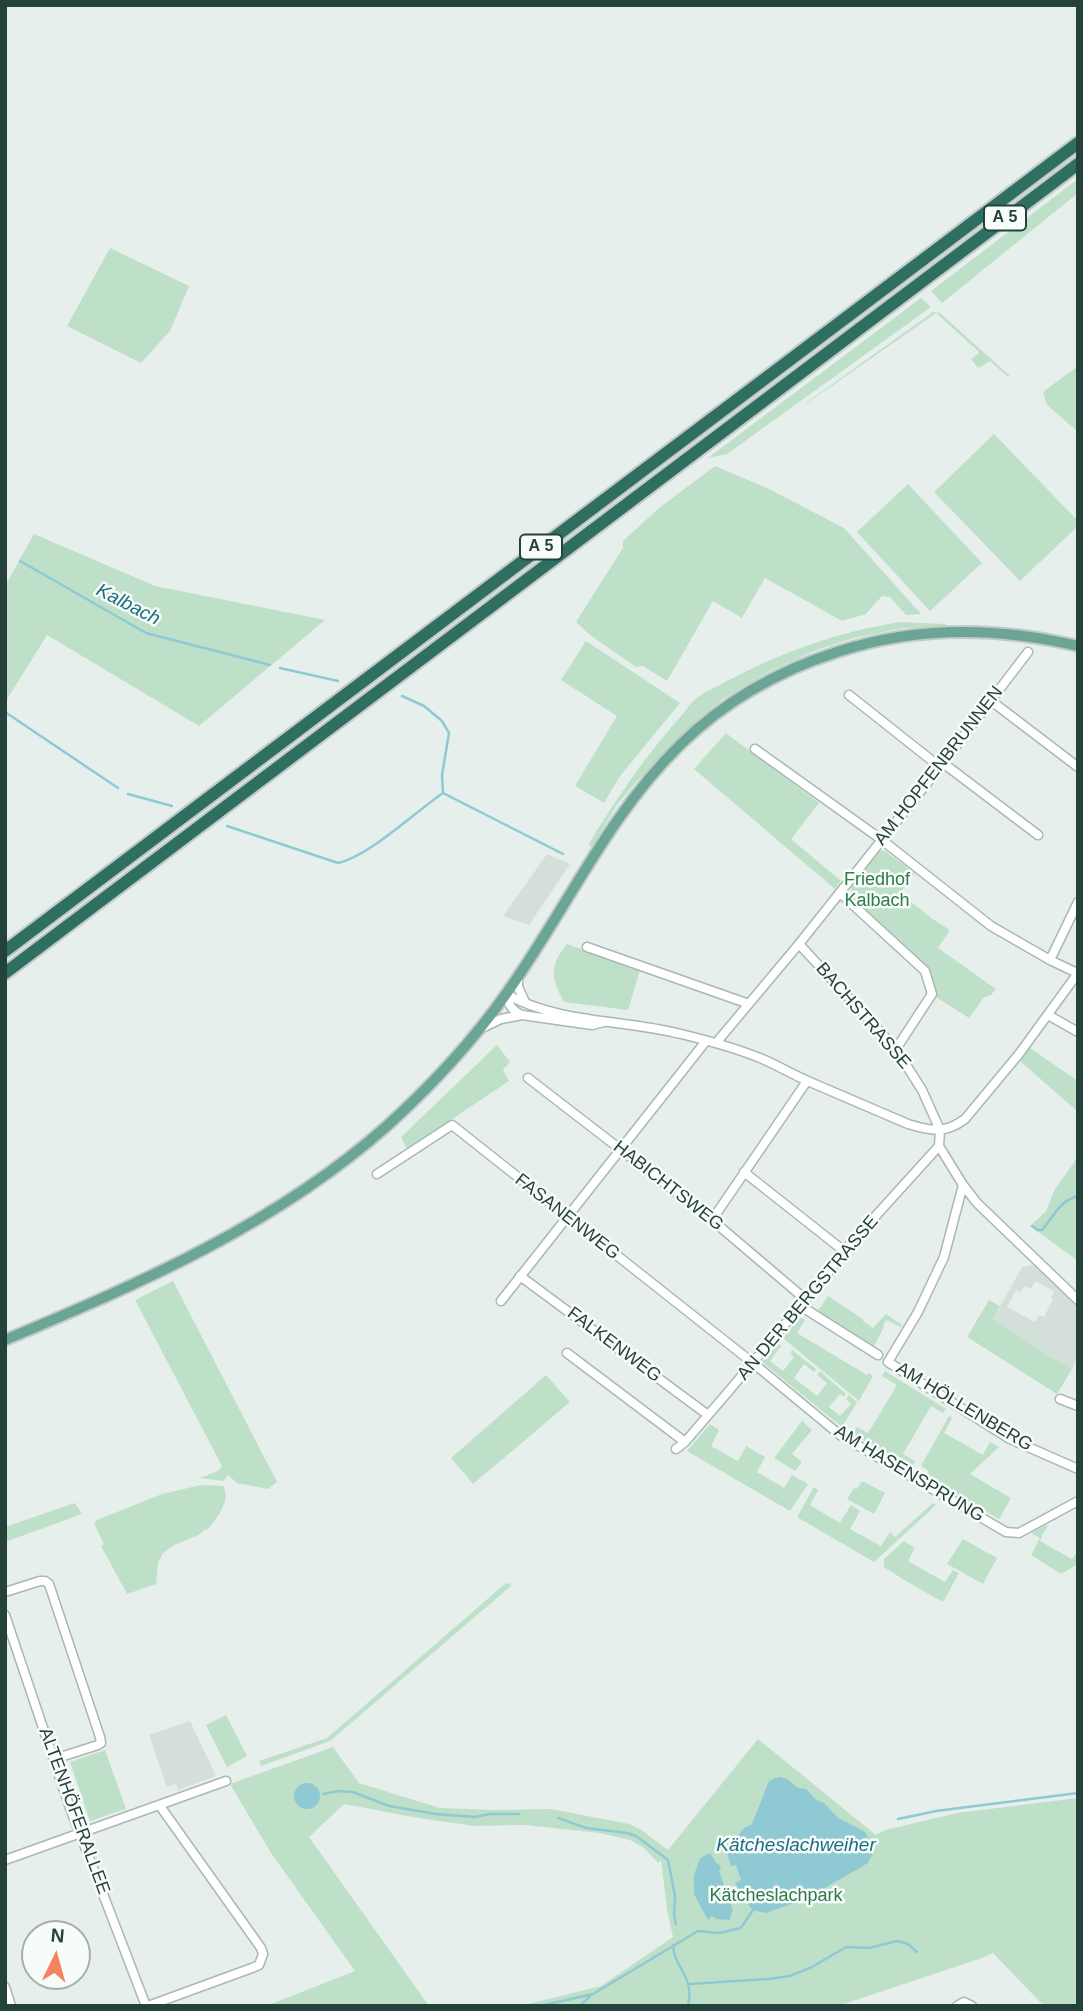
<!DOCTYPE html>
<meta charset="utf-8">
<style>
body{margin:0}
#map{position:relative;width:1083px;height:2011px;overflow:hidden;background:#e6efeb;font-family:Arial,sans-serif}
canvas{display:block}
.frame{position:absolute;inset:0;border:7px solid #24423a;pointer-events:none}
.north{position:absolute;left:21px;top:1920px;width:70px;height:70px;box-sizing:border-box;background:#f7fbf9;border:2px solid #a3b1ad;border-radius:50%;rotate:5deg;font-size:19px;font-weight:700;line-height:28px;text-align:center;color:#24423a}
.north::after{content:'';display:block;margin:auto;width:24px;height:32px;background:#f4845f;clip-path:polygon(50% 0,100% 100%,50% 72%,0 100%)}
</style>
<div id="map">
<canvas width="1083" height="2011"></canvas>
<div class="frame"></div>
<div class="north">N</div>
</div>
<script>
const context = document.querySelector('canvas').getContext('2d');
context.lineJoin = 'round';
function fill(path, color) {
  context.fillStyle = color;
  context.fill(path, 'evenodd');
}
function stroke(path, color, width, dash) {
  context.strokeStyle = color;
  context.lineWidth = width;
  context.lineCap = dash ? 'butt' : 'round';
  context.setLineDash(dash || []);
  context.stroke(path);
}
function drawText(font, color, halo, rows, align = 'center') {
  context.font = font + ' Arial,sans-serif';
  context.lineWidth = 5;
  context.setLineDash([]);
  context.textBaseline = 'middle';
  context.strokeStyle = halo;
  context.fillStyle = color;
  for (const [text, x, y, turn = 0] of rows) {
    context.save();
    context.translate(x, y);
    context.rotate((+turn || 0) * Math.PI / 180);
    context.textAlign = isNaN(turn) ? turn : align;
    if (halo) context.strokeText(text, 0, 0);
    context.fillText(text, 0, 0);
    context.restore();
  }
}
fill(new Path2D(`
 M547,854L570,864L529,925L503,916Z
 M1036,1264L1078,1304V1357L1072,1369L1048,1355L993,1319L1022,1267ZM1035,1281L1054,1291L1051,1298L1053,1299L1044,1317L1039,1315L1035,1322L1007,1307L1016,1290L1021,1292L1024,1286L1031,1289Z
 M190,1721L216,1776L178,1790L176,1784L167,1787L149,1735Z`), '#d4dfda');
fill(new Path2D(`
 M1078,179V193L942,303L931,291Z
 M110,248L189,286L170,331L141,363L67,326Z
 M921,298L931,307L727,454L708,458Z
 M933,312L940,313L1010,376L1008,377L990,361L978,368L971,359L978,354V351L936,313L806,404L809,401Z
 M1078,366V432L1047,405L1043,392Z
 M994,434L1078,521V526L1020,581L934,492Z
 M715,466L767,488L844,528L921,614L906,615L890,597L882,596L866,614L842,621L765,578L742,618L713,601L667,681L643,666L636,667L590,635L576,622L623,548V541L659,508Z
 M908,484L982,563L930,611L857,532Z
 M34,534L155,586L325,620L199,726L47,635L6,701L5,586Z
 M900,622L945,624L947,626L904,628L854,638L814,651L768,672L723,699L697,720L637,781L616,806L592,847L588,845C616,799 646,755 682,715C686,711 688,706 692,702C702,692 717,687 729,680C785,651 838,632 900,622Z
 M586,641L680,703L620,776L604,803L575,786L617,716L561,680Z
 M726,733L819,803L791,839L841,881L835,889L694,769Z
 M880,851H885L915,873L900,893L931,918L950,930L938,948L996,989L991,995L984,997L969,1018L936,997L927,969L852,897L851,886Z
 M567,944L640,970L628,1010L564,1002C551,979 549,965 567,944Z
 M497,1045L510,1062L503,1070L509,1081L407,1149L401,1137Z
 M1030,1048L1078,1081V1112L1020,1061Z
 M1078,1157V1261L1030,1226L1046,1211L1055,1189Z
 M173,1281L277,1482L268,1489L237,1483L228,1475L224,1481L200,1478L218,1471L222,1466L135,1300Z
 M828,1296L863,1319V1321L873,1328L886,1314L902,1325L901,1327L886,1320L883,1326L884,1327L873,1348L817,1312Z
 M989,1300L1000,1306L993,1319L1048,1355L1072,1369L1057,1394L967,1337Z
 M800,1317L805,1320L797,1333L867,1375L868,1373L873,1376L859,1401L783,1338Z
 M778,1342L781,1346L770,1361L783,1371L794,1357L791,1354L792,1350L816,1369L814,1372L804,1364L794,1378L817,1396L827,1383L817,1375L820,1371L846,1394L844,1397L840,1394L829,1407L840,1416L851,1404L846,1399L849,1395L857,1402L842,1427L762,1362Z
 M885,1371L946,1409L943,1413L931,1406L906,1449L903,1454L915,1461L912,1467L853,1434L857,1427L868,1433L897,1385L882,1376Z
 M546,1375L570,1402L473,1484L451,1458Z
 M949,1416L952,1418L944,1433L983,1455L990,1442L999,1447L970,1474L1011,1498L999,1519L926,1477L929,1471L921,1466Z
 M802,1421L812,1430L792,1454L802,1462L795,1471L774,1458Z
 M710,1424L719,1430L711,1446L738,1461L746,1446L765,1457L757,1472L784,1488L792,1475L808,1484L790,1511L687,1451Z
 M862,1481L885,1493L874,1514L847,1499L854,1488L857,1489Z
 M201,1485L223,1486C232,1500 216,1520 206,1531L205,1529L199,1535L174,1545L163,1553L158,1563L156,1584L127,1594L101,1546L104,1544L94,1524L97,1520L162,1494Z
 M814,1487L818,1490L810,1505L840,1523L851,1505L860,1511L850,1529L881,1546L890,1532L895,1537L933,1503L936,1505L874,1562L797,1517Z
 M75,1503L82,1514L5,1542V1527Z
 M1046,1525L1048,1526L1045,1531H1044L1040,1541L1072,1559L1078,1550V1564L1061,1574L1031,1555L1040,1538L1031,1533Z
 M963,1539L997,1558L983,1584L947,1564Z
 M904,1541L915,1548L908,1561L913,1564L945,1582L953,1570L959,1573L943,1602L904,1580L884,1567V1559Z
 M506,1583L512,1585L330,1741L261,1766L259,1761L327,1738Z
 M226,1715L247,1756L227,1767L206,1725Z
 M758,1739L876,1835L885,1830L957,1813L1078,1798V2006H1044L993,1953L982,1958L838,2006H520L601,1986L673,1937L667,1909L661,1860L658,1863L644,1848L630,1840L600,1833L525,1825L475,1826L418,1818L344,1804L309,1837L429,2006H266L355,1971L271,1853L230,1784L333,1747L359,1783L388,1792L440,1808L491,1810L551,1809L629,1824L641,1830L668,1850Z
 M105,1750L126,1809L90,1821L70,1762Z`), '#bfe0c8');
fill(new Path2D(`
 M781,1777L787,1779L798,1788L806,1789L816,1800L824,1803L838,1818L864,1831L868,1836L865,1839L867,1841L872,1839V1855L868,1863L806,1899L766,1913L753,1910L750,1907L735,1883L741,1880L736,1865L731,1866L726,1850L744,1828L752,1824L769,1781L775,1778Z
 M294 1796a13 13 0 1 1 26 0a13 13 0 1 1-26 0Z
 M710,1853L716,1863L719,1864L721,1869L719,1870L724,1886H726L733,1912L731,1913L730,1920L716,1919L712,1916L708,1920L694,1894V1875L700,1858Z`), '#8ec9d4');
stroke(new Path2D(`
 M20,561L146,633L270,665
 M280,668L338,681
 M402,696L424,706L442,721L449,733L442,775L443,793
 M5,712L118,788
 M128,794L172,806
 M227,826L338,863C369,856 414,813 443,793L563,854
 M1032,1226L1038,1230H1042C1054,1216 1059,1201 1078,1196
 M323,1794L339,1791L353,1792L389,1806L436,1814L475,1817L490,1814H519
 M558,1818L586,1828L627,1833L636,1836L668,1860L675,1896L674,1915L676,1924
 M898,1819L936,1811L1078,1793
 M673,1945C674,1969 695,1975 688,2006
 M690,1984L768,1979L790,1976L812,1967L846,1947L869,1948L897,1941L908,1944L917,1952
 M540,2006L593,1994L698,1931L719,1933L741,1928L753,1910
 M580,2006L590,1996`), '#8ec9d4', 2.5);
const minor = new Path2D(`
 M849,695L940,767
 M990,700L1078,767
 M755,749L882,840L991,926L1050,960L1077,973
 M943,763L1038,835
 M840,893L925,971L932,994L896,1049
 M799,944L896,1049L922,1090L940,1130L939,1146L963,1185L977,1203L1078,1300
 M587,947L749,1004
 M1050,960L1078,902
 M518,976V987L525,1002
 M506,994C560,1024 623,1019 681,1034C710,1041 740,1049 767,1061C782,1068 796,1076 810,1082C843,1096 876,1110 908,1124C931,1131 945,1134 965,1119L1019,1054L1078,973
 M506,994C509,1005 511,1010 522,1015L592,1025L604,1022
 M1048,1015L1078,1032
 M482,1028L501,1019L522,1015
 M716,1043L799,944L943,763L1028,652
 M528,1078L712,1220L805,1299
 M744,1172L844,1251
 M377,1174L452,1125L753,1363L840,1435L1006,1532L1019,1533L1078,1501
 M963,1185L944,1257L918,1312L888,1362L1010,1439L1078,1469
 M712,1220L807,1081
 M520,1276L708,1415
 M501,1301L706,1041
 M799,1305L878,1355
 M567,1353L685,1442
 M1060,1399L1078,1406
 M676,1449L685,1442L728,1392L827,1274L844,1251L939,1146
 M5,1592L40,1581H45L49,1584L100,1737L101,1743L98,1745L54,1759
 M5,1615L70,1808L146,2006
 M5,1860L226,1781
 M5,1987L11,2006
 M148,2006L252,1968L259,1965L263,1954L261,1948L160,1806
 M957,2006L964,2002L972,2006`);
const major = new Path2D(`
 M5,1340C141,1283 277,1224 388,1125C431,1086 472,1042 506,994C565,912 607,816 681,744C725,701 778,671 837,652C915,626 998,627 1078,646`);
const highway = new Path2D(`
 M5,951L1078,143
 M5,973L1078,164`);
stroke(minor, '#a8b8b2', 11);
stroke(major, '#c2cac8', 14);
stroke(highway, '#c2cac8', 16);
stroke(minor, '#fff', 8);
stroke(major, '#6aa596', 10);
stroke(highway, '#2f6f62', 12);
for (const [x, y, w] of [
 [1005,218,42],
 [541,547,42]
]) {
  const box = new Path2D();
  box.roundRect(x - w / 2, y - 12.5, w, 25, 5);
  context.fillStyle = '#f7fbf9';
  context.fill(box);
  stroke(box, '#24423a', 2);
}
drawText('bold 16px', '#24423a', null, [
 ["A 5",1005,218],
 ["A 5",541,547]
]);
drawText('18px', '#24423a', '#f7fbf9', [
 ["AM HOPFENBRUNNEN",939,766,-52],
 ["BACHSTRASSE",863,1016,49],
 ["HABICHTSWEG",668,1186,38],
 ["FASANENWEG",567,1217,38],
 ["AN DER BERGSTRASSE",808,1298,-50],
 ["FALKENWEG",614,1345,37],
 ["AM HÖLLENBERG",964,1407,31],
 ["AM HASENSPRUNG",909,1474,31],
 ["ALTENHÖFERALLEE",74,1811,70]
]);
drawText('18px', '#2d7a4b', '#f7fbf9', [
 ["Friedhof",877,880],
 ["Kalbach",877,901],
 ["Kätcheslachpark",776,1896]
]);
drawText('italic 19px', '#1c6f80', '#f7fbf9', [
 ["Kalbach",128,605,27],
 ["Kätcheslachweiher",796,1846]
]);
</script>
